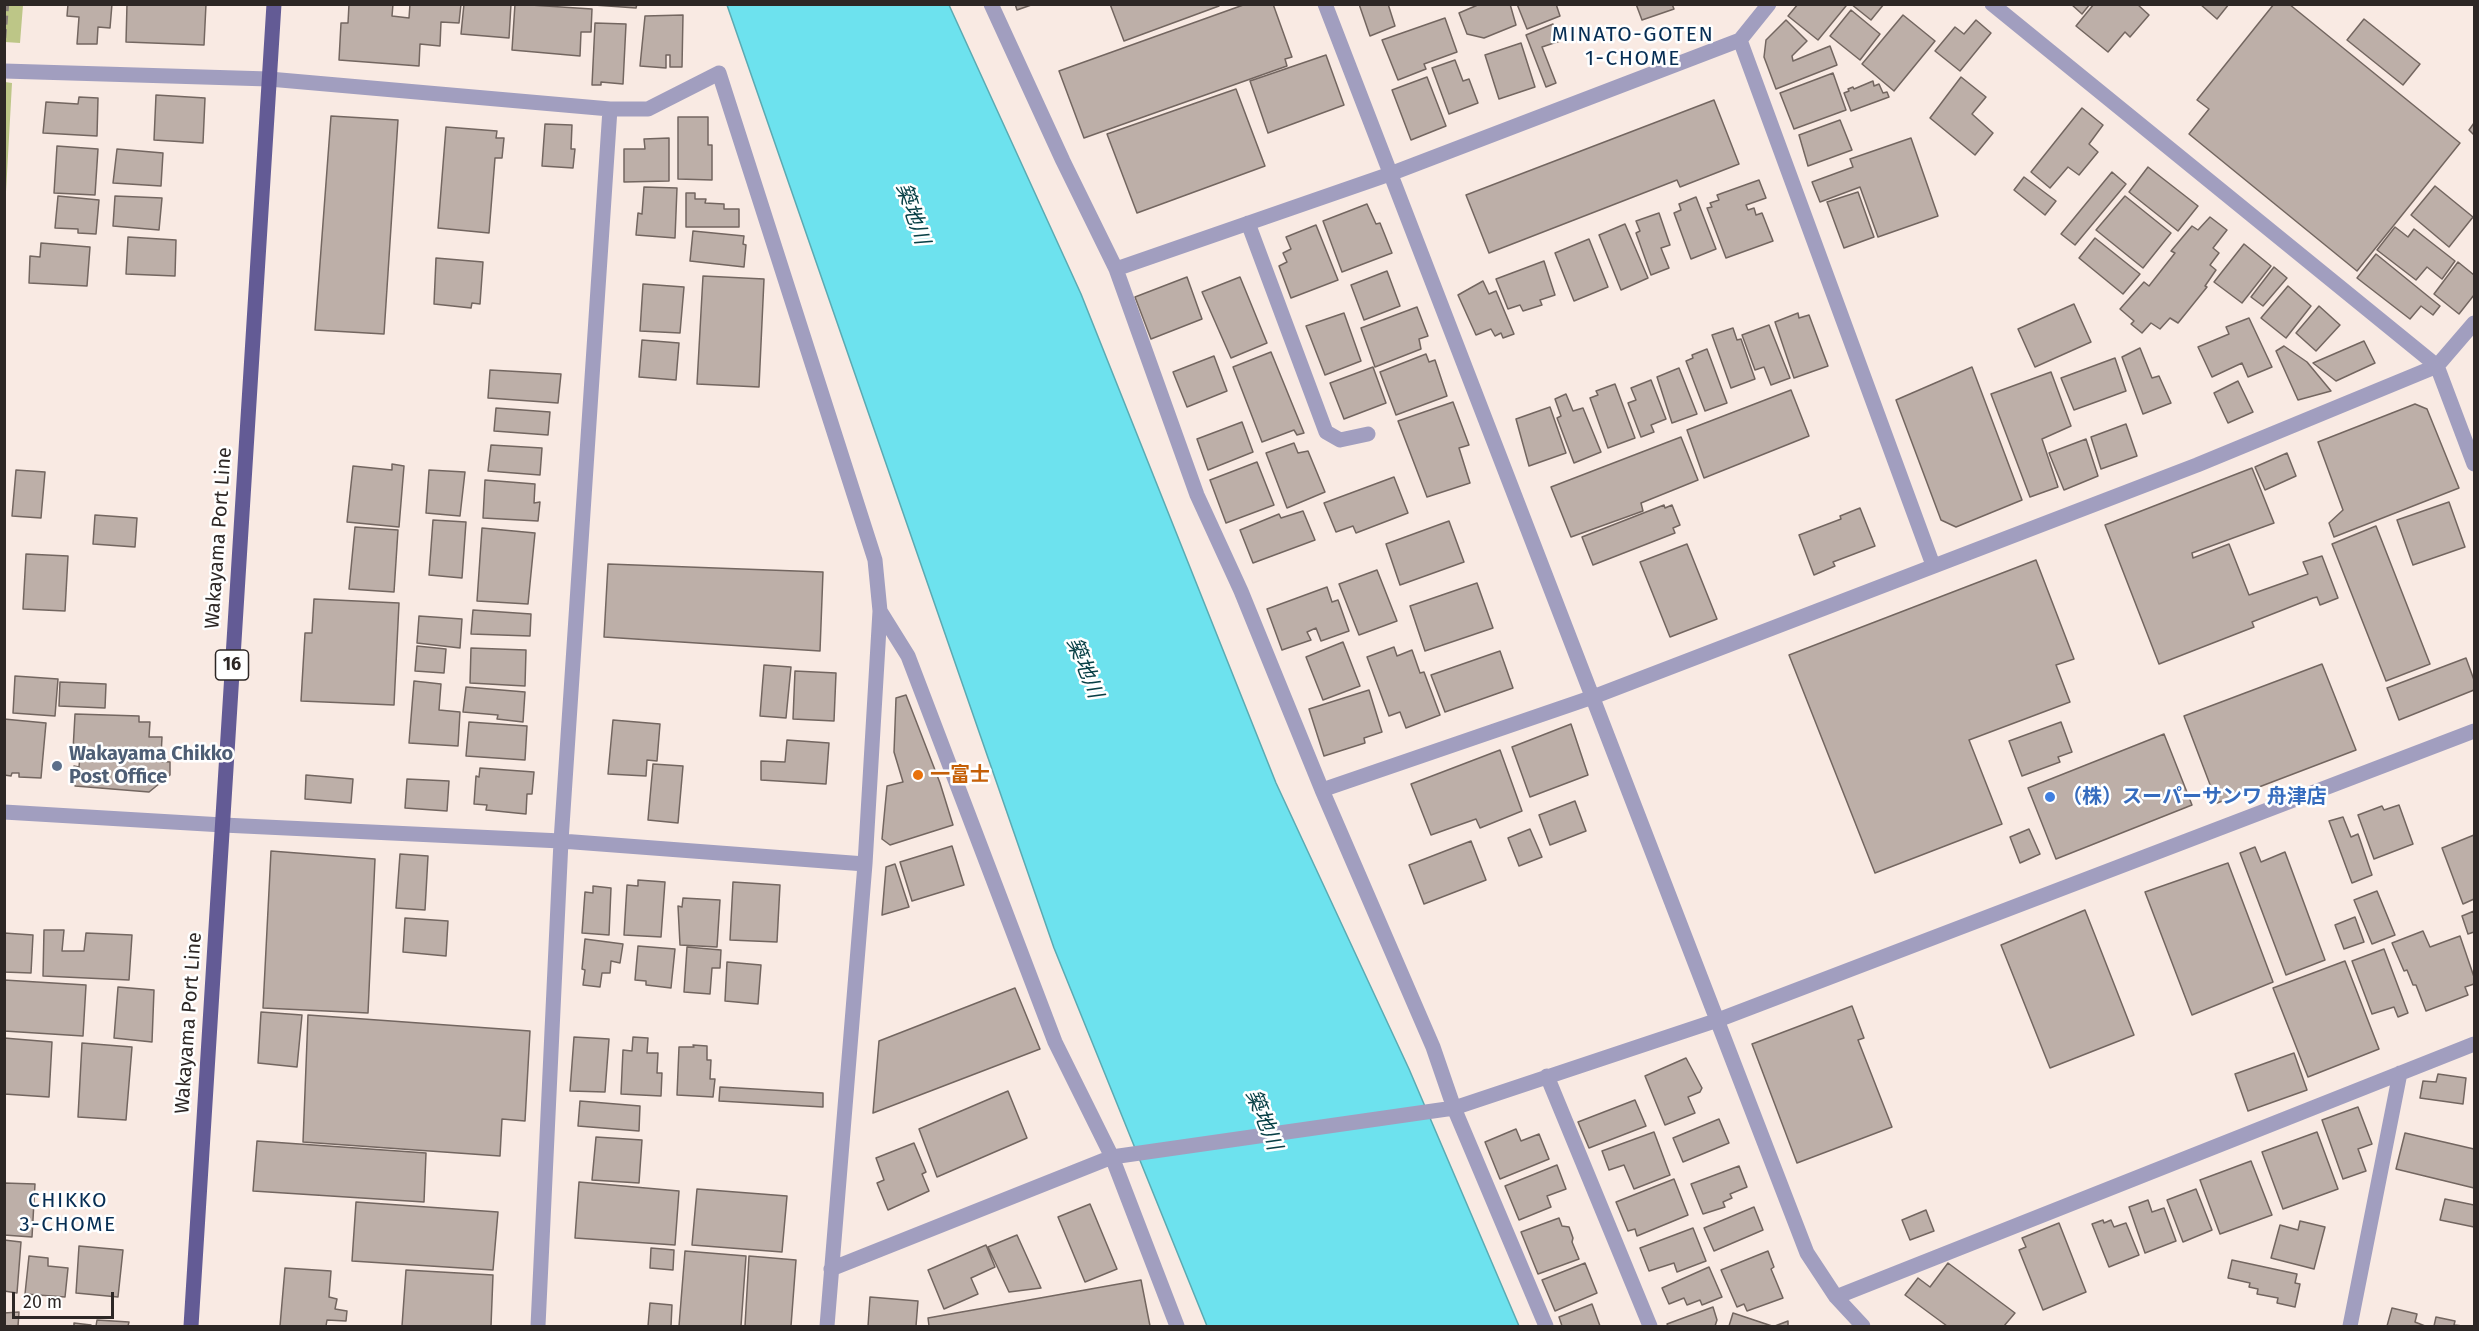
<!DOCTYPE html>
<meta charset="utf-8">
<style>
body{margin:0}
#map{position:relative;width:2479px;height:1331px;overflow:hidden;background:#f9eae3;font-family:"Fira Sans",sans-serif}
canvas{display:block}
.frame{position:absolute;inset:0;border:6px solid #2d2725;pointer-events:none}
.scale{position:absolute;left:12px;top:1292px;width:102px;height:27px;box-sizing:border-box;border:3px solid #2d2725;border-top:0;padding-left:8px;font-size:18px;line-height:21px;white-space:nowrap;color:#2d2725;-webkit-text-stroke:4px #fff;paint-order:stroke}
</style>
<div id="map">
<canvas width="2479" height="1331"></canvas>
<div class="frame"></div>
<div class="scale">20 m</div>
</div>
<script>
const context = document.querySelector('canvas').getContext('2d');
context.lineJoin = 'round';
function fill(path, color) {
  context.fillStyle = color;
  context.fill(path, 'evenodd');
}
function stroke(path, color, width, dash) {
  context.strokeStyle = color;
  context.lineWidth = width;
  context.lineCap = dash ? 'butt' : 'round';
  context.setLineDash(dash || []);
  context.stroke(path);
}
function drawText(font, color, halo, rows, align = 'center') {
  context.font = font + ' "Fira Sans","Noto Sans JP",sans-serif';
  context.lineWidth = 5;
  context.setLineDash([]);
  context.textBaseline = 'middle';
  context.strokeStyle = halo;
  context.fillStyle = color;
  for (const [text, x, y, turn = 0] of rows) {
    context.save();
    context.translate(x, y);
    context.rotate((+turn || 0) * Math.PI / 180);
    context.textAlign = isNaN(turn) ? turn : align;
    if (halo) context.strokeText(text, 0, 0);
    context.fillText(text, 0, 0);
    context.restore();
  }
}
fill(new Path2D(`
 M4,5H23L20,43L5,42Z
 M5,82L12,83L5,210L4,82Z`), '#bdc687');
const water = new Path2D(`
 M727,5H949L1081,294L1276,783L1409,1069L1519,1326H1207L1054,948Z`);
fill(water, '#6de2ee');
stroke(water, '#5aaab2', 1.5);
const building = new Path2D(`
 M68,4H112L110,28L98,27L97,44H77L79,17L67,16Z
 M127,4H206L204,45L126,42Z
 M349,4H393L392,16L409,18L410,4H461L459,23L441,22L440,46L420,44L419,66L339,60L341,23H348Z
 M464,4H511L509,38L461,34Z
 M515,4L592,9L591,32H581L580,56L512,50Z
 M580,4H637L636,8Z
 M1015,4H1034L1017,10Z
 M1110,4H1218L1219,6L1124,41Z
 M1246,4H1273L1292,57L1285,59L1287,66L1084,138L1059,71Z
 M1359,4H1388L1395,26L1370,36Z
 M1480,4H1510L1516,25L1484,38L1467,34L1459,13Z
 M1517,4H1556L1560,16L1527,29Z
 M1636,4H1672L1674,9L1642,20Z
 M1798,4H1844L1846,6L1818,40L1788,16Z
 M1851,4H1884L1871,20Z
 M2071,4H2090L2082,14Z
 M2094,4H2137L2149,15L2130,37L2125,32L2108,52L2076,26Z
 M2200,4H2229L2217,19Z
 M2274,4H2289L2460,143L2357,271L2189,134L2209,109L2197,100Z
 M1851,10L1880,34L1860,60L1830,36Z
 M683,15L682,67H670V55H666V68L640,66L645,16Z
 M1903,15L1935,41L1894,91L1862,64Z
 M1445,18L1457,52L1424,64L1426,69L1398,80L1382,40Z
 M2364,19L2420,64L2403,85L2347,40Z
 M1786,20L1807,41L1792,56L1793,61L1830,46L1837,65L1776,89L1764,57L1766,40Z
 M1976,20L1991,33L1960,71L1935,51L1955,27L1964,34Z
 M595,23L626,24L623,84L601,82V85H592Z
 M1553,24L1560,41L1542,47L1556,83L1546,87L1526,35Z
 M1521,43L1535,87L1499,99L1485,55Z
 M1326,55L1344,105L1268,133L1250,81Z
 M1455,60L1463,81L1469,79L1478,103L1449,114L1432,68Z
 M1833,73L1846,110L1794,129L1780,93Z
 M1427,77L1446,126L1411,140L1392,90Z
 M1961,77L1986,97L1972,114L1993,133L1975,155L1930,118Z
 M1873,81L1874,86L1879,84L1883,93L1887,92L1889,97L1851,111L1844,93L1849,91L1848,89L1853,87L1854,89Z
 M1236,89L1265,166L1137,213L1107,134Z
 M156,95L205,98L203,143L154,140Z
 M79,97L98,98L97,136L43,133L46,102L78,104Z
 M1714,100L1739,164L1680,187L1677,180L1489,253L1466,195Z
 M2082,108L2103,125L2089,144L2098,152L2079,175L2068,167L2050,188L2031,172Z
 M331,116L398,120L384,334L315,330Z
 M678,117H708V145H712V180L678,179Z
 M1840,120L1852,150L1808,166L1799,135Z
 M2474,123V135L2469,130Z
 M545,124L572,125L571,149H575L573,168L542,166Z
 M446,127L497,131L496,138H504L502,158H495L489,233L438,228Z
 M669,138V181L624,182V149H645L644,139Z
 M1911,138L1938,216L1878,237L1860,187L1820,202L1812,182L1853,167L1850,159Z
 M57,146L98,149L95,195L54,193Z
 M117,149L163,153L161,186L113,183Z
 M2148,167L2198,206L2178,231L2129,192Z
 M2112,172L2126,184L2075,245L2061,234Z
 M2024,177L2056,201L2045,215L2014,190Z
 M1759,180L1766,198L1746,205L1748,210L1754,208L1756,215L1762,213L1773,241L1726,258L1707,208L1712,207L1710,203L1719,200L1717,195Z
 M2435,186L2473,217L2449,247L2411,215Z
 M644,187L677,188L675,238L636,235L638,213L642,214Z
 M1858,192L1874,237L1844,248L1827,202Z
 M686,193H695V199H706L705,203L724,204V209H739V227H686Z
 M58,196L99,200L96,234L78,233V229L55,228Z
 M115,196L162,198L159,230L113,226Z
 M2125,196L2171,233L2143,268L2096,230Z
 M1696,197L1716,249L1691,259L1674,213L1681,210L1679,204Z
 M1367,204L1376,224L1380,223L1392,253L1342,272L1323,221Z
 M1659,213L1670,245L1661,248L1669,268L1651,275L1636,233L1640,231L1636,221Z
 M2210,217L2227,230L2213,248L2219,253L2210,265L2216,270L2205,286L2207,287L2178,323L2170,318L2160,329L2151,323L2142,333L2131,324L2134,321L2120,309L2144,282L2149,286L2175,253L2171,251L2192,226L2198,230Z
 M1625,224L1648,278L1621,290L1599,235Z
 M1316,225L1338,280L1291,298L1279,266L1287,262L1283,253L1291,249L1286,237Z
 M2395,227L2408,237L2414,229L2455,261L2442,279L2427,267L2416,280L2377,250Z
 M693,231L744,236L743,244L746,245L744,267L690,261Z
 M128,237L176,240L175,276L126,274Z
 M2095,238L2140,274L2123,294L2079,258Z
 M1589,239L1608,287L1574,301L1555,253Z
 M41,243L90,247L87,286L29,283L30,256L40,257Z
 M2244,244L2271,266L2242,303L2214,282Z
 M2376,254L2440,306L2433,315L2421,306L2410,319L2357,278Z
 M436,258L483,262L480,304L472,303L471,308L434,304Z
 M1544,261L1555,295L1540,300L1542,305L1523,311L1520,305L1508,309L1496,279Z
 M2458,262L2474,275V295L2459,314L2434,294Z
 M2274,267L2287,278L2263,306L2251,297Z
 M1387,271L1400,306L1364,320L1351,285Z
 M703,276L764,279L759,387L697,384Z
 M1187,277L1202,319L1151,339L1135,297Z
 M1240,277L1267,343L1231,358L1202,292Z
 M1483,281L1489,294L1496,291L1514,334L1503,338L1501,333L1495,336L1491,329L1476,335L1458,295Z
 M643,284L684,287L680,333L640,331Z
 M2288,286L2311,306L2286,338L2261,318Z
 M2074,304L2091,342L2035,367L2018,329Z
 M2319,306L2340,325L2316,351L2296,333Z
 M1417,307L1428,336L1419,339L1421,349L1375,367L1361,328Z
 M1344,313L1361,361L1325,375L1306,326Z
 M1798,313L1799,318L1809,315L1828,366L1794,378L1775,322Z
 M2249,318L2272,367L2248,377L2242,363L2212,377L2198,347L2229,334L2226,327Z
 M1769,325L1790,378L1771,385L1764,367L1755,370L1742,335Z
 M1733,328L1737,340L1741,339L1755,379L1731,388L1712,335Z
 M642,340L679,343L676,380L639,377Z
 M2364,341L2375,363L2336,381L2313,363Z
 M2284,346L2307,362L2331,391L2298,400L2276,351Z
 M2140,348L2152,378L2159,376L2171,403L2143,414L2122,357Z
 M1707,349L1727,403L1705,411L1686,361L1693,358L1692,355Z
 M1271,352L1304,433L1297,435L1294,430L1262,442L1233,367Z
 M1426,354L1429,362L1435,360L1447,396L1396,415L1380,372Z
 M1214,356L1227,391L1187,407L1173,372Z
 M2115,358L2126,391L2074,410L2061,378Z
 M1373,367L1386,403L1344,419L1330,383Z
 M1972,367L2022,500L1956,527L1941,520L1896,400Z
 M1679,368L1697,414L1672,423L1657,377Z
 M490,370L561,374L558,403L488,398Z
 M2051,372L2071,426L2042,439L2058,487L2030,497L1991,394Z
 M1651,380L1666,419L1651,425L1654,432L1641,437L1628,403L1636,400L1631,388Z
 M2238,381L2253,412L2228,423L2214,393Z
 M1615,384L1635,438L1608,448L1590,398L1598,395L1596,391Z
 M1791,390L1809,436L1704,478L1687,430Z
 M1566,394L1573,411L1583,408L1601,452L1574,463L1557,418L1561,416L1555,399Z
 M1453,402L1469,445L1459,448L1470,483L1427,497L1398,421Z
 M2415,404L2427,409L2459,488L2334,537L2329,523L2343,510L2318,442Z
 M1550,407L1566,453L1529,466L1516,419Z
 M496,408L550,412L548,435L494,431Z
 M1242,422L1253,452L1208,470L1197,439Z
 M2126,424L2137,456L2101,469L2091,437Z
 M1681,437L1698,480L1641,503L1643,511L1571,537L1551,487Z
 M2086,439L2098,476L2064,490L2049,453Z
 M1294,443L1298,453L1308,451L1325,492L1287,508L1266,453Z
 M491,445L542,448L540,475L488,471Z
 M2287,453L2296,476L2265,490L2255,467Z
 M1257,462L1274,505L1226,523L1210,480Z
 M392,464L404,466L399,527L347,522L353,466L392,470Z
 M2252,468L2274,523L2192,553L2193,558L2229,544L2249,595L2308,574L2303,562L2322,556L2338,598L2320,605L2317,597L2313,598L2252,622L2254,627L2159,664L2105,525Z
 M16,470L45,472L41,518L12,516Z
 M429,470L465,472L460,516L426,513Z
 M1394,477L1408,513L1356,533L1353,526L1336,532L1324,503Z
 M485,480L535,484L534,503L540,502L538,521L483,518Z
 M2449,502L2465,547L2413,565L2397,520Z
 M1664,505L1665,508L1672,505L1680,525L1673,528L1675,533L1593,565L1582,537Z
 M1860,508L1875,546L1833,562L1835,566L1814,575L1799,535L1841,519L1840,516Z
 M1303,511L1315,540L1253,563L1240,530L1279,514L1281,518Z
 M95,515L137,518L135,547L93,544Z
 M433,520L466,522L462,578L429,575Z
 M1449,521L1464,562L1400,585L1386,544Z
 M2376,526L2430,664L2386,681L2332,544Z
 M355,527L398,530L394,592L349,589Z
 M482,528L535,533L528,604L477,601Z
 M1687,544L1717,619L1670,637L1640,562Z
 M26,554L68,556L65,611L23,609Z
 M2036,560L2074,659L2056,665L2070,702L1969,740L2002,824L1875,873L1789,655Z
 M608,564L823,572L820,651L604,637Z
 M1377,570L1397,621L1359,635L1339,584Z
 M1477,583L1493,628L1425,651L1410,606Z
 M1327,587L1332,602L1338,600L1349,631L1321,641L1316,628L1307,632L1311,640L1282,650L1267,609Z
 M314,599L399,603L394,705L301,701L305,633H312Z
 M473,610L531,614L530,636L471,634Z
 M419,616L462,619L460,648L417,643Z
 M1343,642L1360,686L1323,700L1306,657Z
 M417,646L446,649L444,673L415,671Z
 M1394,647L1397,656L1412,650L1420,673L1424,672L1440,715L1406,728L1400,712L1389,716L1367,657Z
 M471,648L526,650L525,686L470,683Z
 M1500,651L1513,688L1445,712L1431,675Z
 M2466,658L2474,680V690L2399,720L2387,688Z
 M2322,664L2356,750L2217,803L2184,716Z
 M764,665L791,667L786,718L760,716Z
 M795,671L836,673L834,721L793,719Z
 M15,676L58,679L55,716L13,713Z
 M414,681L441,684L439,710L460,712L458,746L409,743Z
 M60,682L106,684L105,708L59,706Z
 M466,687L525,692L523,722L497,719L498,715L463,712Z
 M1369,690L1382,732L1364,738L1365,743L1324,756L1309,709Z
 M906,695L940,783L953,825L890,845L882,839L887,786L903,782L894,752L896,698Z
 M75,714L139,716V722H150L149,737H162L161,757L73,750Z
 M4,719L46,723L41,778L19,777V773H12L11,776L4,775Z
 M613,720L660,724L657,761L647,760L646,776L608,774Z
 M469,722L527,726L525,760L466,756Z
 M2061,722L2072,752L2058,757L2060,762L2022,776L2009,741Z
 M1571,724L1588,775L1530,797L1512,747Z
 M2164,734L2192,805L2056,859L2028,788Z
 M787,740L829,743L826,784L761,780V761L785,762Z
 M1500,750L1522,811L1480,828L1476,819L1431,835L1411,784Z
 M80,756L170,762V775L149,792L75,786L74,766L79,767Z
 M653,764L683,766L678,823L648,820Z
 M480,768L534,772L532,794H527L526,814L486,810L487,805L474,804L476,776L479,777Z
 M306,775L353,779L351,803L305,799Z
 M407,779L449,781L447,811L405,808Z
 M1575,801L1586,831L1550,845L1539,815Z
 M2399,805L2413,844L2374,859L2358,815L2382,806L2384,810Z
 M2343,817L2351,837L2358,834L2372,875L2352,883L2329,821Z
 M1530,829L1542,857L1519,866L1508,838Z
 M2029,829L2040,854L2020,863L2010,837Z
 M2474,835V899L2463,904L2442,848Z
 M1471,841L1486,880L1424,904L1409,865Z
 M952,846L964,885L912,901L900,862Z
 M2255,847L2261,862L2285,852L2325,960L2286,975L2240,853Z
 M271,851L375,859L368,1013L263,1008Z
 M400,854L428,856L425,910L396,908Z
 M2228,863L2273,982L2192,1015L2145,892Z
 M895,864L909,907L882,915L886,867Z
 M638,880L665,882L661,937L624,935L627,885L638,886Z
 M733,882L780,885L777,942L730,940Z
 M593,886L611,888L609,935L582,933L585,892L593,893Z
 M2377,891L2395,935L2372,944L2354,900Z
 M683,898L720,900L717,947L680,945L678,906L682,907Z
 M2085,910L2134,1035L2050,1068L2001,945Z
 M2474,911V932L2468,934L2462,916Z
 M2355,917L2364,942L2344,949L2335,925Z
 M405,918L448,921L446,956L403,952Z
 M44,930H64L62,951H84L86,933L132,935L129,980L43,976Z
 M2423,931L2430,947L2460,936L2474,977V984L2465,987L2468,995L2426,1011L2416,985H2413L2407,970L2404,971L2392,943Z
 M4,933L33,935L31,973L4,972Z
 M585,939L623,944L620,963L611,961L610,973H602L600,987L583,985L585,970L582,969Z
 M638,946L675,949L671,988L646,985V981L635,980Z
 M687,947L721,950L720,968H712L710,994L684,992Z
 M2384,949L2408,1013L2398,1017L2394,1007L2372,1014L2352,961Z
 M2345,961L2379,1049L2308,1077L2273,988Z
 M727,962L761,965L758,1004L725,1001Z
 M4,980L86,985L83,1036L4,1031Z
 M118,987L154,990L152,1042L114,1038Z
 M1015,988L1040,1049L873,1113L879,1041Z
 M1852,1006L1864,1038L1858,1040L1892,1127L1797,1163L1752,1044Z
 M261,1012L302,1015L297,1067L258,1063Z
 M308,1015L530,1031L525,1121L502,1119L500,1156L303,1142Z
 M574,1037L609,1039L605,1092L570,1091Z
 M633,1037L648,1038L647,1053H658L657,1073H662L661,1096L621,1094L623,1050L632,1051Z
 M4,1038L52,1042L49,1097L4,1094Z
 M82,1043L132,1047L126,1120L78,1117Z
 M693,1045L707,1046V1060H711L710,1079H715L713,1097L677,1095L679,1047H694Z
 M2294,1053L2307,1090L2248,1111L2235,1074Z
 M1686,1058L1702,1088L1700,1092L1688,1097L1695,1113L1665,1125L1645,1076Z
 M2438,1074L2466,1078L2463,1104L2420,1098L2423,1081L2436,1082Z
 M720,1087L823,1093V1107L719,1101Z
 M1008,1091L1027,1138L937,1177L919,1129Z
 M1635,1100L1646,1126L1589,1148L1578,1122Z
 M580,1101L640,1106L639,1131L578,1126Z
 M2358,1107L2372,1144L2358,1149L2366,1171L2343,1179L2322,1120Z
 M1719,1119L1729,1143L1683,1162L1673,1138Z
 M1516,1129L1521,1141L1539,1134L1549,1159L1500,1179L1485,1142Z
 M1654,1132L1670,1175L1634,1189L1624,1165L1609,1170L1602,1151Z
 M2317,1132L2338,1189L2283,1209L2262,1152Z
 M2405,1133L2474,1149V1188L2396,1169Z
 M596,1137L642,1140L639,1183L592,1180Z
 M257,1141L426,1153L424,1202L253,1191Z
 M914,1143L926,1172L922,1174L929,1191L888,1210L877,1183L884,1180L876,1158Z
 M2251,1161L2272,1215L2220,1234L2200,1180Z
 M1557,1165L1566,1189L1547,1196L1551,1207L1519,1220L1505,1186Z
 M1739,1166L1747,1187L1730,1194L1732,1198L1723,1202L1725,1207L1703,1214L1691,1184Z
 M1674,1179L1688,1215L1637,1236L1635,1229L1628,1231L1616,1202Z
 M579,1182L679,1191L675,1245L575,1238Z
 M4,1183L35,1184L32,1237L4,1235Z
 M697,1189L787,1196L782,1252L692,1245Z
 M2196,1189L2212,1230L2183,1242L2167,1200Z
 M2445,1199L2474,1205V1227L2440,1220Z
 M2148,1200L2152,1212L2164,1208L2176,1241L2145,1253L2129,1207Z
 M356,1202L498,1212L493,1270L352,1261Z
 M1090,1204L1117,1269L1085,1282L1058,1217Z
 M1754,1207L1763,1230L1714,1251L1704,1228Z
 M1926,1210L1934,1231L1910,1240L1902,1220Z
 M1559,1218L1562,1226L1569,1227L1573,1238L1572,1242L1579,1259L1538,1274L1521,1232Z
 M2103,1220L2104,1223L2111,1220L2114,1227L2126,1223L2139,1255L2109,1267L2092,1224Z
 M2300,1221L2325,1227L2314,1269L2271,1258L2280,1225L2298,1230Z
 M2059,1223L2086,1292L2043,1310L2019,1250L2026,1247L2022,1238Z
 M1693,1228L1706,1261L1677,1272L1674,1263L1649,1271L1640,1248Z
 M1017,1235L1041,1288L1009,1292L988,1247Z
 M4,1240L21,1242L17,1293L4,1291Z
 M986,1245L995,1267L971,1278L978,1294L944,1309L928,1270Z
 M79,1246L123,1250L118,1297L76,1293Z
 M651,1248L674,1250L673,1270L650,1268Z
 M685,1251L746,1256L741,1326H679Z
 M1768,1251L1774,1267L1771,1269L1783,1298L1747,1311L1744,1304L1737,1307L1721,1270Z
 M29,1256L48,1258V1266L68,1268L65,1297L25,1294Z
 M749,1256L796,1260L791,1326H745Z
 M2232,1260L2297,1274L2295,1283L2300,1284L2295,1307L2277,1303L2278,1298L2257,1294L2258,1289L2249,1287L2250,1283L2228,1278Z
 M1585,1263L1597,1293L1555,1311L1542,1280Z
 M1948,1263L2015,1313L2004,1326H1947L1905,1295L1918,1278L1930,1287Z
 M1709,1267L1722,1297L1702,1305L1700,1300L1687,1305L1684,1298L1669,1304L1662,1288Z
 M285,1268L331,1271L329,1297L337,1299L335,1309L347,1311L346,1321L327,1320L326,1326H280Z
 M406,1270L493,1275L491,1326H402Z
 M1141,1280L1150,1326H929L928,1318Z
 M870,1297L918,1301L916,1326H868Z
 M650,1303L672,1305L671,1326H648Z
 M1592,1304L1600,1326H1562L1559,1317Z
 M1713,1307L1717,1320L1715,1326H1668L1667,1324Z
 M2392,1308L2417,1314L2415,1322L2425,1326H2387Z
 M19,1312L18,1326H4V1313Z
 M1733,1313L1772,1326H1729Z
 M2436,1317L2455,1321L2454,1325L2463,1326H2434Z
 M97,1320L129,1322L128,1326H96Z
 M1788,1321V1326H1775Z
 M74,1323L91,1325V1326H74Z`);
fill(building, '#bdafa8');
stroke(building, '#736660', 1.5);
stroke(new Path2D(`
 M991,4L1063,161L1116,269
 M1325,4L1807,1253L1836,1297L1863,1326
 M1769,4L1740,40L1933,565
 M1992,4L2437,366L2474,464
 M1740,40L1390,174L1116,269L1197,495L1241,591L1322,790L1593,697L2197,465L2437,366L2474,323
 M4,71L269,79L610,109L561,841L538,1326
 M1248,223L1326,432L1340,440L1368,434
 M880,611L908,656L1055,1042L1112,1157L1177,1326
 M1322,790L1433,1047L1454,1108L1546,1326
 M4,812L223,825L561,841L865,864L880,611L875,560L719,73L648,109H610
 M1547,1076L1650,1326
 M831,1269L1112,1157L1454,1108L1718,1020L2474,731
 M1836,1297L2474,1044
 M827,1326L865,864
 M2350,1326L2400,1073`), '#a19ebf', 15);
stroke(new Path2D(`
 M191,1326L274,4`), '#635b95', 15);
stroke(new Path2D(`
 M4,38L7,4`), '#8a807c', 4.5, [9, 4.5]);
for (const [x, y, r, color] of [
 [57,766,6,"#5c6f8a"],
 [918,775,6,"#e8710a"],
 [2050,797,6,"#3f7fe0"]
]) {
  const dot = new Path2D();
  dot.arc(x, y, r, 0, 2 * Math.PI);
  context.fillStyle = color;
  context.fill(dot);
  stroke(dot, '#fff', 2);
}
for (const [x, y, w] of [
 [232,665,33]
]) {
  const box = new Path2D();
  box.roundRect(x - w / 2, y - 15, w, 30, 4.5);
  context.fillStyle = '#fff';
  context.fill(box);
  stroke(box, '#2d2725', 1.5);
}
drawText('bold 18px', '#2d2725', null, [
 ["16",232,665]
]);
drawText('20px', '#2d2725', '#fff', [
 ["Wakayama Port Line",219,538,-86],
 ["Wakayama Port Line",189,1023,-86]
]);
drawText('bold 20px', '#4e5e75', '#fff', [
 ["Wakayama Chikko",69,754],
 ["Post Office",69,777]
], 'left');
drawText('bold 20px', '#c56008', '#fff', [
 ["一富士",930,775]
], 'left');
drawText('bold 20px', '#366cbe', '#fff', [
 ["（株）スーパーサンワ 舟津店",2062,797]
], 'left');
context.letterSpacing = '1.5px';
drawText('21px', '#062d53', '#fff', [
 ["MINATO-GOTEN",1633,35],
 ["1-CHOME",1633,59],
 ["CHIKKO",68,1201],
 ["3-CHOME",68,1225]
]);
context.letterSpacing = '0px';
drawText('italic 21px', '#084046', '#fff', [
 ["築地川",912,214,71],
 ["築地川",1084,668,68],
 ["築地川",1263,1120,68]
]);
</script>
